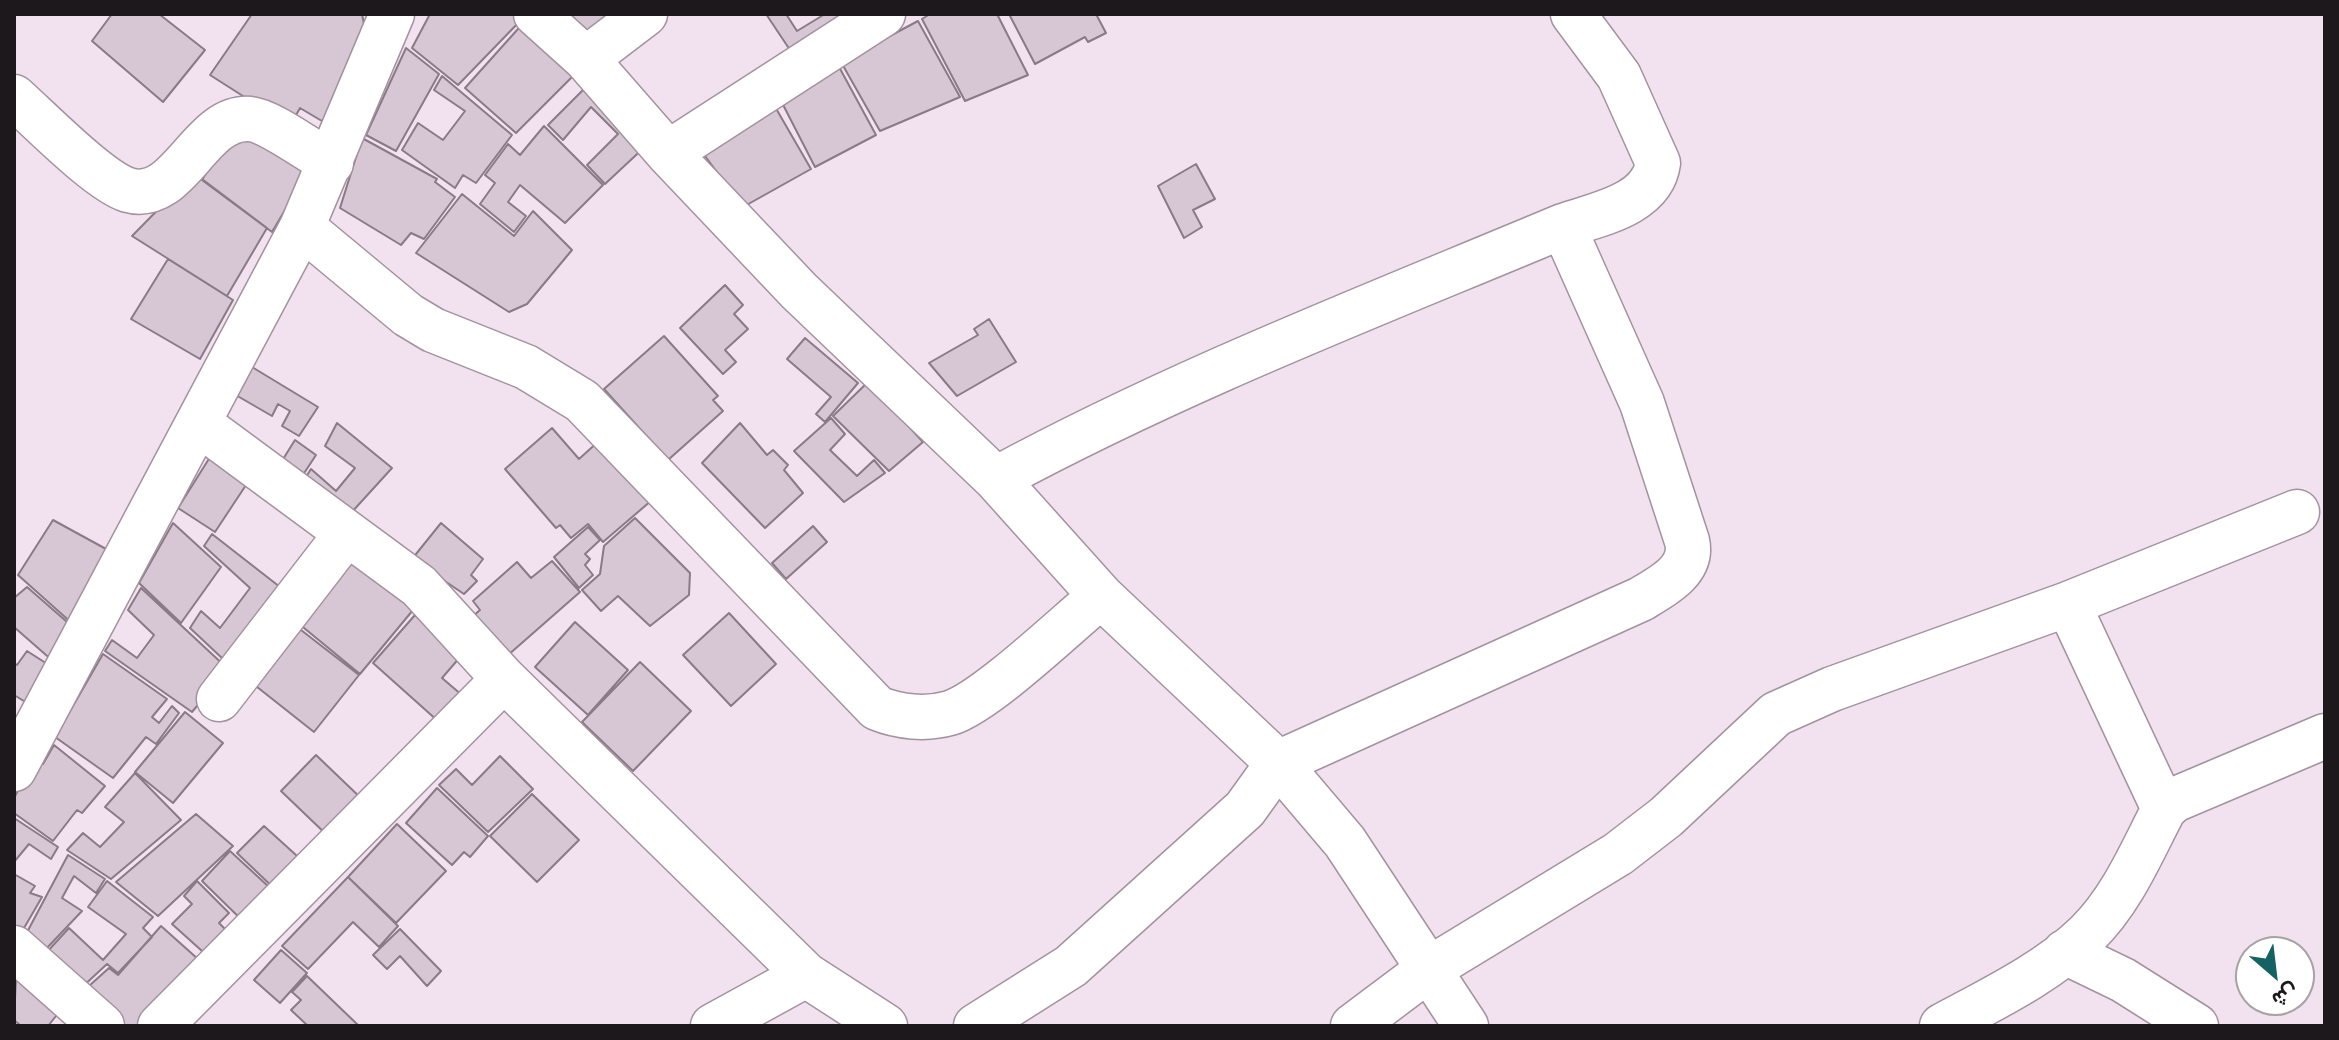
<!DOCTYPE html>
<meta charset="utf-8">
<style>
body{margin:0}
#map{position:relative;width:2339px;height:1040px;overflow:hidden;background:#f2e2ef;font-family:"Source Sans 3",Vazirmatn,sans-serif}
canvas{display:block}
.frame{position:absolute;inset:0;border:16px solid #1d181c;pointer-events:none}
.north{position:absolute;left:2235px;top:936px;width:80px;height:80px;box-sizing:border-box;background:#fff;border:2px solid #a5a3a4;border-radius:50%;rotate:152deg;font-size:22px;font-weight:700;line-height:32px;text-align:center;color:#1d181c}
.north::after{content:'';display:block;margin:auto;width:28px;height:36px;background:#146362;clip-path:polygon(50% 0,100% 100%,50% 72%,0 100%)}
</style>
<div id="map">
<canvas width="2339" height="1040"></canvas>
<div class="frame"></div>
<div class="north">ش</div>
</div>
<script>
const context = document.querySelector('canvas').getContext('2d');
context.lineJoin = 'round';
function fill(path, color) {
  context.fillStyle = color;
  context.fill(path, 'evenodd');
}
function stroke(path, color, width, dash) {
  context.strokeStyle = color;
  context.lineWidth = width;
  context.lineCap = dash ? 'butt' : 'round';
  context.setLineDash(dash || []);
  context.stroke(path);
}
const building = new Path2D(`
 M112,14H159L205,50L163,102L92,41Z
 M252,14H362L368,44L332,127L300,108L290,126L210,75Z
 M430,14H519L523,18L458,85L412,48Z
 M551,14H637L588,51Z
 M766,14H786L797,31L825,14H853L790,50Z
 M930,14H997L1028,75L965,101L922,19Z
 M1009,14H1096L1106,33L1088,42L1085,37L1035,64Z
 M526,20L580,69L516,133L465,88Z
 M918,21L960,97L880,131L841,62Z
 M406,48L439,74L396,151L366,135Z
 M838,65L876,135L815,167L778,95Z
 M442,76L512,135L476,183L463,175L455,188L402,150L418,123L443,140L465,111L434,90Z
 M592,81L650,142L605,184L587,165L618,134L591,107L563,140L548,125Z
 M774,105L811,169L743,207L702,152Z
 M235,125L308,171L272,232L202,180Z
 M544,126L603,185L565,223L520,185L508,202L526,216L514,232L480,204L495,183L485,175L508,144L520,155Z
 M362,138L437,179L435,182L455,197L424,239L411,233L401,245L340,208Z
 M1196,164L1215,199L1193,210L1202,227L1184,238L1158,186Z
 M194,173L267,228L227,296L132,236Z
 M462,194L514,236L533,211L572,250L527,304L509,312L416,253Z
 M168,259L233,300L200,359L131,319Z
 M725,285L743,305L734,314L748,329L725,350L736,362L723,374L680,328Z
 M989,319L1016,362L957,396L929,363L978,335L974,329Z
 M664,336L718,396L713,400L723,411L668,460L604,389Z
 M805,338L858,383L825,422L816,414L831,397L787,359Z
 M247,364L318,407L299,436L282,426L290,411L278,404L272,416L234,394Z
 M868,382L923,442L889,471L833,416Z
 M831,418L845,434L830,450L857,476L874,460L885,473L844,502L794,451Z
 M337,423L392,468L341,524L297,491L311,469L336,491L355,468L325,446Z
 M740,423L767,455L773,450L788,465L784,470L803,493L765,528L702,463Z
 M552,428L579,459L600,440L652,500L603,542L588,524L571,538L560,525L556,528L505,469Z
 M295,440L316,455L295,487L275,472Z
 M212,454L250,479L215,532L178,508Z
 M635,518L690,573L689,595L650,626L618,596L601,611L582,590L600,574L604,546Z
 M53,520L117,555L75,626L18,575Z
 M173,523L221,567L181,623L139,583Z
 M441,523L483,559L471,575L477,581L464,594L412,559Z
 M813,526L827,542L786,579L772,563Z
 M588,527L600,540L585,554L590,559L585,565L593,575L579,588L554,557Z
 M212,534L280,587L223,659L190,628L201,611L220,628L250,588L204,546Z
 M350,559L413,610L360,674L298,623Z
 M552,561L580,592L499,663L464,624L480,610L473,601L517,562L531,578Z
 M27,587L74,628L54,662L14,627V598Z
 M141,588L228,669L192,712L105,651L112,640L137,658L154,635L128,610Z
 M729,613L776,664L731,706L683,655Z
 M415,615L461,656L442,678L463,696L439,722L373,663Z
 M575,622L628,670L588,715L535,667Z
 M292,623L359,675L314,732L247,679Z
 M27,651L52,667L32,706L14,695V663L17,665Z
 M103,654L167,699L152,717L159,723L172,706L179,713L156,744L146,737L113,778L55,737Z
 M640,662L691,711L633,771L582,722Z
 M185,712L223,743L173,803L135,772Z
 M54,745L105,786L82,813L77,810L53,841L14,813V798L36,758L43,764Z
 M316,755L365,802L330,838L281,791Z
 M500,756L533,789L488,832L439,785L456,769L472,785Z
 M135,773L181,820L111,879L67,850L83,833L100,847L124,822L105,807Z
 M437,788L488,836L470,857L464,852L452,865L406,823Z
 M532,794L579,840L537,882L490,836Z
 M196,814L233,846L158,916L116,882Z
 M14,818L58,847L51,859L29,844L14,862Z
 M397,824L446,871L396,923L348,877Z
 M264,826L307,865L280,894L237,853Z
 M230,851L282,899L250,928L202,881Z
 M68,855L105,879L96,893L74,876L62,898L82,911L45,950L25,936Z
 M14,874L35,886L30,893L42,897L20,935L14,931Z
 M348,877L398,926L379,947L353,922L308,969L282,946Z
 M107,881L153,917L143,928L152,937L118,973L107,964L80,989L46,953L69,928L103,960L126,934L88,907Z
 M197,881L229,913L219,923L233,937L212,960L172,924L192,904L184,896Z
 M161,926L208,968L146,1026H115L79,995L109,968L118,975Z
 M400,929L441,971L427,986L400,956L387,969L373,955Z
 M281,950L307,973L280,1003L254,980Z
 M307,976L359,1026H308L291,1010L301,1000L292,992Z
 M16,978L64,1006L48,1026H21L14,1020Z`);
fill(building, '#d7c7d4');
stroke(building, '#897a86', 2);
const minor = new Path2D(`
 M536,14L586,59L668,153L799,291L996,479L1101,596L1278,763L1345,842L1466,1026
 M586,59L645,14
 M14,97C40,120 99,181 128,190C180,205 199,115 250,119C270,121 311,152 331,163
 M668,153L883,14
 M302,227L408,315L433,330L526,367L582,401L877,708C899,717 926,720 950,713C986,702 1068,623 1101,596
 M198,423L419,586L504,679L806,975L885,1026
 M996,479C1179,380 1372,306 1563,226C1598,214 1652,205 1658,163L1619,76L1573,14
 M2068,604L2164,809
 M219,699L347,533
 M14,769L302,227L392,14
 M14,948L102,1026
 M2065,952L2123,980L2196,1026
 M160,1026L504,679
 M713,1026L806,975
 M976,1026L1071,966L1245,809L1278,763L1641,599C1663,586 1694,570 1687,541L1642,403L1563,226
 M1353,1026L1429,969L1618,854L1666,817L1776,714L1832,689L2068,604L2297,512
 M1942,1026C1990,1000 2047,973 2087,934C2122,900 2142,851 2164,809L2174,800L2325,736`);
stroke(minor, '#a2939f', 47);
stroke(minor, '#fff', 44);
</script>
